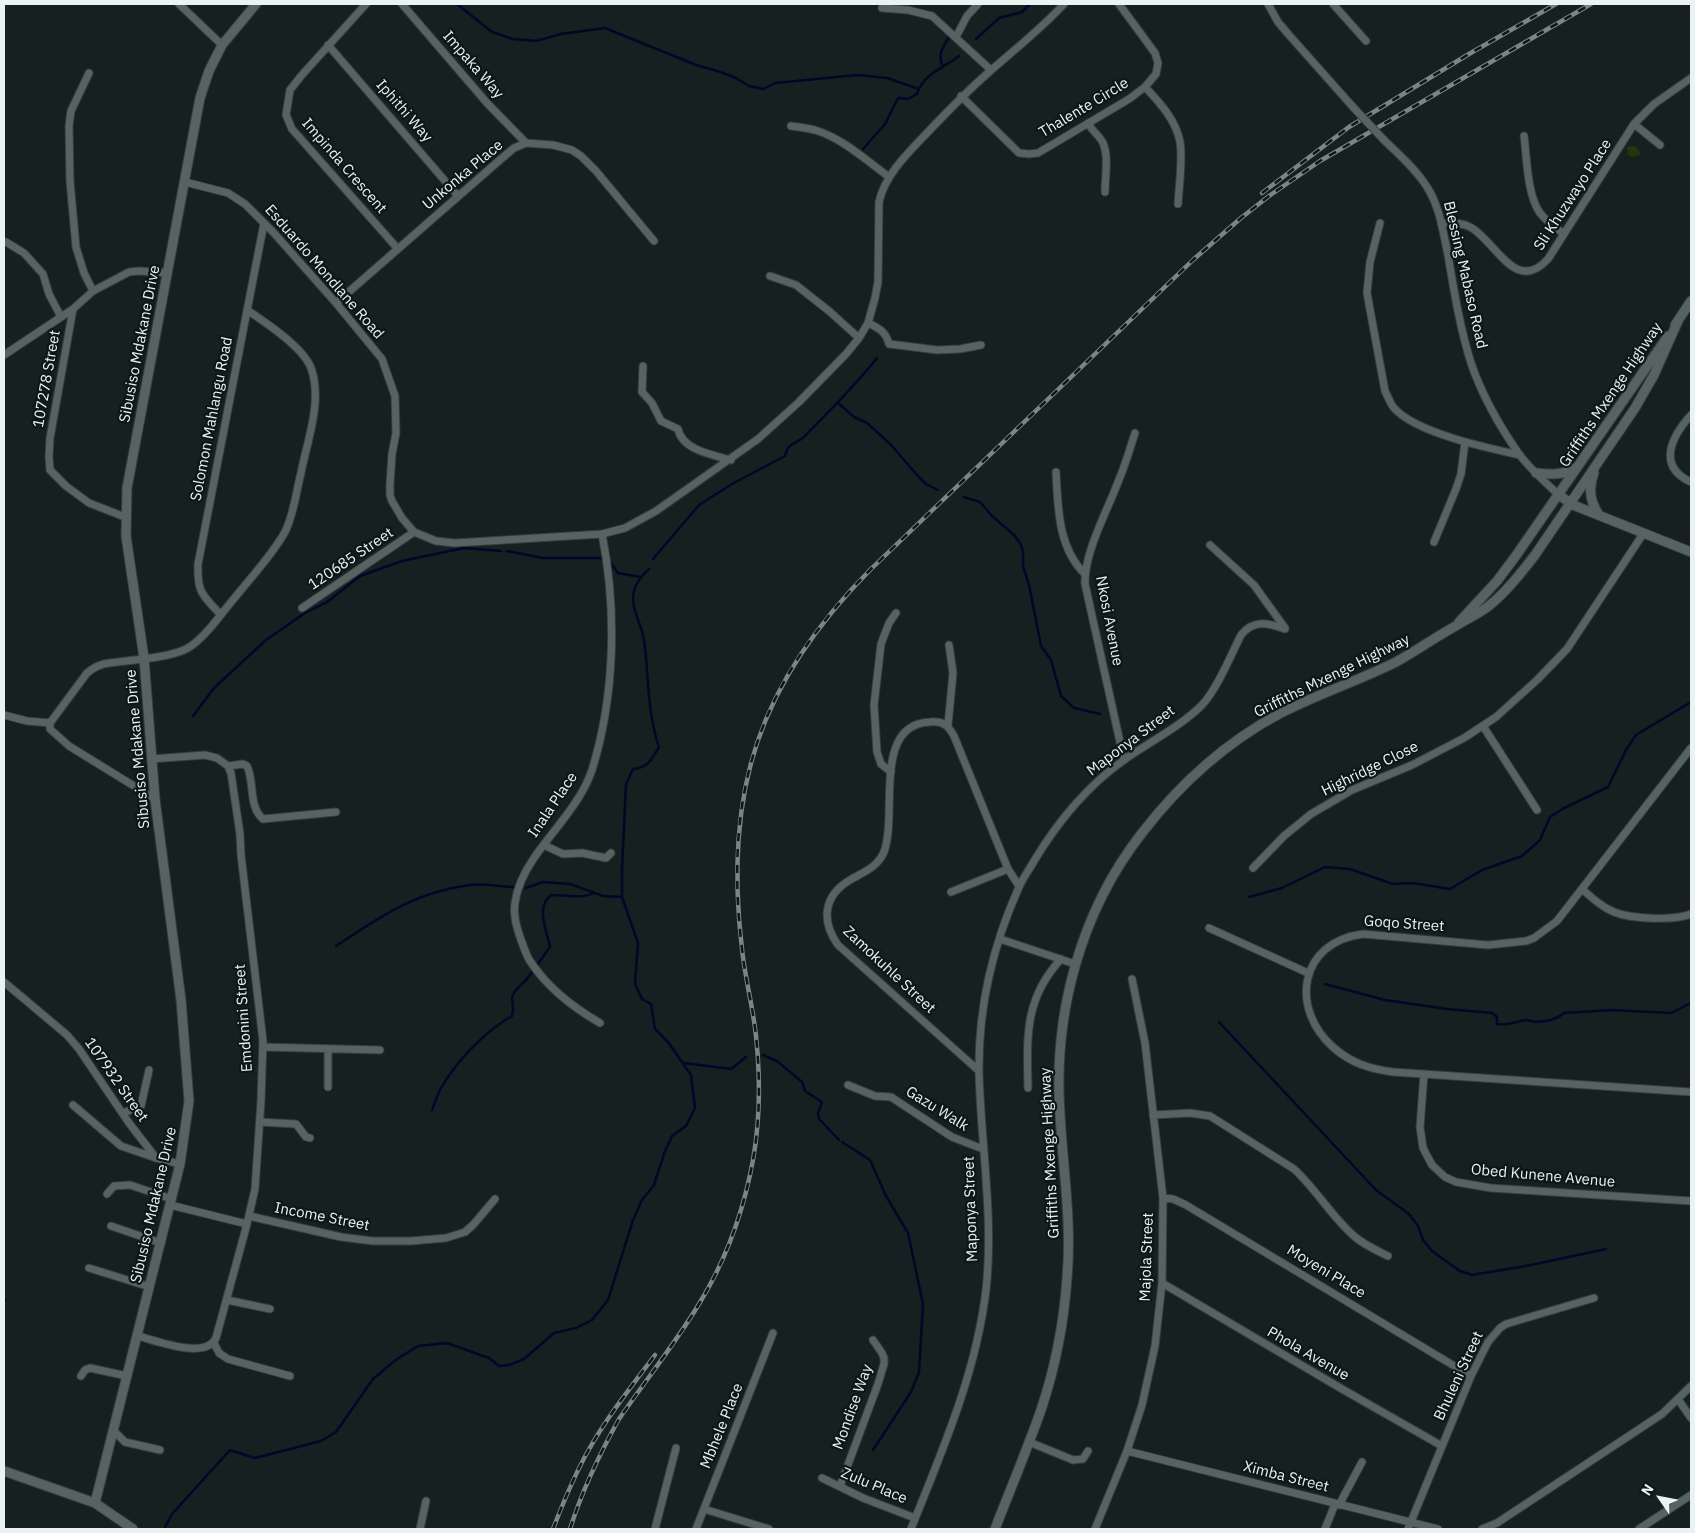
<!DOCTYPE html>
<style>
body{margin:0}
#map{position:relative;width:1695px;height:1533px;overflow:hidden;background:#162020;font-family:"IBM Plex Sans",sans-serif}
canvas{display:block}
.frame{position:absolute;inset:0;border:5px solid #ebf2f2;pointer-events:none}
.north{position:absolute;left:1635px;top:1473px;width:50px;height:50px;-webkit-text-stroke:4px #0d1717;paint-order:stroke;rotate:303deg;font-size:14px;font-weight:700;line-height:20px;text-align:center;color:#ebf2f2}
.north::after{content:'';display:block;margin:auto;width:18px;height:22px;background:#ebf2f2;clip-path:polygon(50% 0,100% 100%,50% 72%,0 100%)}
</style>
<div id="map">
<canvas width="1695" height="1533"></canvas>
<div class="frame"></div>
<div class="north">N</div>
</div>
<script>
const context = document.querySelector('canvas').getContext('2d');
context.lineJoin = 'round';
function fill(path, color) {
  context.fillStyle = color;
  context.fill(path, 'evenodd');
}
function stroke(path, color, width, dash) {
  context.strokeStyle = color;
  context.lineWidth = width;
  context.lineCap = dash ? 'butt' : 'round';
  context.setLineDash(dash || []);
  context.stroke(path);
}
function drawText(font, color, halo, rows, align = 'center') {
  context.font = font + ' "IBM Plex Sans",sans-serif';
  context.lineWidth = 4.5;
  context.setLineDash([]);
  context.textBaseline = 'middle';
  context.strokeStyle = halo;
  context.fillStyle = color;
  for (const [text, x, y, turn = 0] of rows) {
    context.save();
    context.translate(x, y);
    context.rotate((+turn || 0) * Math.PI / 180);
    context.textAlign = isNaN(turn) ? turn : align;
    if (halo) context.strokeText(text, 0, 0);
    context.fillText(text, 0, 0);
    context.restore();
  }
}
fill(new Path2D(`
 M1632,146L1636,147L1640,152L1639,155L1632,157L1628,155L1627,147Z`), '#23360c');
stroke(new Path2D(`
 M457,4L492,32L513,39L536,41L561,34L605,28L696,65L721,72L736,78L749,86L763,89L775,83L857,75L887,78L919,89
 M976,39L999,18L1022,12L1030,4
 M943,67C937,55 943,47 949,37
 M863,149L885,124L898,98L908,99L917,94C923,74 945,67 959,56
 M838,403L854,417L867,423L876,431L891,445L918,476L926,484L938,490
 M964,497L980,502L992,516L1014,535L1020,543L1023,551V566L1029,585L1041,646L1051,660L1061,696L1074,708L1100,714
 M507,551L543,558H605
 M653,559L699,505L732,484L785,456C787,442 798,444 806,435C830,410 855,386 877,358
 M609,561L618,573L640,577
 M193,716L214,688L266,640L305,613L327,602L360,576L402,561L464,548L501,551
 M526,888L543,882L570,884L603,896L622,897
 M1249,897L1282,888L1325,867L1350,869L1393,884L1413,883L1450,889L1482,870L1522,856L1540,840L1550,817L1564,808L1608,787L1626,750L1636,735L1691,702
 M336,946C381,916 415,892 470,885C485,883 501,887 516,887
 M1325,984L1385,1000L1447,1009L1492,1013L1497,1017V1024C1507,1026 1515,1022 1525,1020C1529,1020 1533,1022 1537,1022C1547,1021 1556,1020 1564,1013L1612,1010L1671,1013L1691,1003
 M1219,1022L1376,1190L1409,1214L1418,1226L1423,1240L1432,1251L1460,1271L1472,1275L1526,1266L1606,1249
 M763,1055L777,1061L802,1082L805,1091L822,1102L818,1113L819,1119L839,1140
 M684,1063L731,1069L746,1057
 M432,1110C435,1103 437,1095 441,1088C456,1062 485,1031 512,1016L513,1009L512,997L515,991L527,979L550,947C547,930 535,908 551,895C564,895 582,899 594,893
 M842,1142L870,1160L886,1196L908,1233L923,1304L919,1372L911,1392L873,1450
 M4,1298L5,1300
 M164,1529L172,1514L230,1450L255,1458L321,1441L336,1432L373,1379L397,1359L418,1346L447,1343L489,1358L499,1366L509,1365L524,1359L554,1333L576,1328L592,1320L608,1300L633,1220L642,1200L654,1185L665,1151L672,1136L686,1126L695,1108L691,1075L668,1042L655,1029L651,1004L642,999L635,984L638,943L622,897V869L626,784L633,769C649,767 651,760 659,747C647,713 649,675 644,640C642,626 633,612 633,599C633,586 640,577 649,569`), '#000727', 2.5);
const minor = new Path2D(`
 M179,4L222,45
 M366,4L301,76L290,90L286,115L292,129L398,249
 M402,4L487,103L526,143
 M1268,4L1278,22L1289,35L1353,107
 M1333,4L1366,41
 M882,8L908,10L932,16L991,70
 M956,37L967,16L978,4
 M328,45L458,196
 M89,73L71,111L69,126L70,181L76,247L84,273L93,291
 M1145,87C1160,103 1176,120 1180,142C1183,159 1179,186 1178,204
 M961,96L1019,153L1029,154L1038,153L1129,99L1145,87L1156,74L1158,63L1155,53L1119,4
 M1088,123C1092,131 1099,135 1103,143C1109,157 1105,176 1105,192
 M1634,124L1660,145
 M791,126C799,127 807,128 815,130C842,138 866,160 889,177
 M1524,136C1527,158 1527,195 1540,213C1547,222 1556,228 1564,234
 M1383,139C1398,154 1416,169 1427,187C1440,207 1443,232 1448,255C1454,291 1460,328 1471,363C1482,395 1500,427 1519,454C1530,469 1545,482 1559,495
 M185,182L228,193L245,204L273,232L336,303L382,359L395,396L396,433L392,454L390,484V495L392,501L402,518L414,532L436,541L455,543L602,534L625,528L656,511L758,439L799,402L846,354L859,338L868,323L875,298L878,282L879,202C885,175 907,154 926,134C946,113 966,92 988,73C1014,50 1041,29 1064,4
 M1380,223L1370,262L1367,293L1385,391C1388,397 1390,403 1394,408C1416,433 1488,448 1520,455
 M1441,223C1452,223 1462,222 1472,228C1497,244 1516,294 1548,259L1634,124L1654,104L1691,78
 M6,242L24,253L43,274L49,294L61,317
 M770,276L796,285L829,311L859,338
 M336,303L501,159L514,148L526,143L553,145L572,150L581,156L596,171L654,241
 M73,309L50,438L49,457L50,470L66,486L89,503L125,517
 M868,323C879,328 886,332 889,344L937,350L960,349L981,345
 M4,355L73,309L93,291L129,272L139,271L168,273
 M643,366L642,392L652,403L661,421L678,429C682,450 713,455 731,460
 M1691,415C1672,436 1656,466 1691,482
 M1056,472C1058,508 1058,548 1085,574
 M1434,542L1456,489L1461,474L1465,442
 M1210,545L1254,585L1285,628
 M302,608L414,532
 M221,615C202,595 197,592 198,564L264,223
 M4,715L27,721L50,723V729L69,746L155,799
 M50,723L87,673C94,667 100,664 109,663C130,660 171,658 188,648C206,637 223,611 237,595C253,575 272,555 285,532C294,514 296,492 301,473C307,441 323,401 311,368C303,347 265,322 247,310
 M948,725L953,673L949,645
 M1483,726L1537,810
 M1691,748L1557,921L1534,938L1526,941L1488,945L1363,934C1299,942 1289,1009 1334,1048C1351,1063 1370,1069 1393,1072L1691,1092
 M1124,760L1085,584C1084,551 1109,508 1120,477C1126,463 1130,448 1135,433
 M228,766L243,764L247,766C255,783 248,806 263,819L336,812
 M891,772L881,764L877,752L874,705L881,644L889,623L896,613
 M544,845L563,854L582,853L606,858L611,853
 M1253,868L1284,836L1311,814L1352,790L1412,765L1464,738L1496,717L1537,680L1567,649L1643,534
 M1582,889C1592,898 1602,907 1614,912C1631,919 1674,921 1691,914
 M951,892L1008,869
 M1209,928L1308,973
 M1000,939L1075,964
 M4,982L67,1035L79,1049L129,1123L156,1158
 M600,1023C574,1008 547,987 530,961C526,955 524,947 521,940C517,928 513,916 515,903C517,887 525,871 534,858C553,830 581,803 592,770C615,696 617,610 602,534
 M263,1047L380,1050
 M979,1071L838,945C821,921 823,896 850,880C863,872 877,868 884,852C898,814 872,724 930,722C943,721 948,725 954,736L1008,869L1019,886
 M1424,1074L1420,1127L1423,1148L1432,1165L1445,1177L1456,1182L1491,1188L1691,1201
 M848,1085L875,1096L891,1097L952,1137L983,1149
 M328,1087V1050
 M1028,1088C1027,1037 1024,999 1061,959
 M73,1105L121,1146L156,1158L180,1164
 M123,1113L141,1106L149,1070
 M1153,1115L1190,1113L1210,1116L1294,1169C1316,1189 1331,1216 1354,1236C1364,1245 1376,1250 1388,1256
 M260,1122L296,1124L306,1137L310,1138
 M107,1194L114,1186L130,1185L172,1199
 M1163,1198L1173,1199L1186,1205L1471,1376
 M170,1205L247,1224
 M249,1216L341,1237L373,1241H411L446,1238L465,1232L473,1225L495,1199
 M111,1226L161,1243
 M89,1268L150,1287
 M1162,1283L1342,1389L1442,1446
 M227,1300L270,1309
 M138,1336C157,1341 206,1360 216,1338L247,1224L255,1189L261,1101L263,1041L241,855L240,834L231,773L228,766L217,758L205,755L151,759
 M214,1343L219,1353L228,1359L290,1376
 M81,1376L85,1370L90,1368L127,1376
 M1678,1399L1691,1418
 M114,1431L125,1442L160,1450
 M1029,1442L1073,1460L1083,1459L1088,1451
 M1127,1451L1438,1529
 M822,1478L863,1498L915,1518
 M840,1486L878,1384L884,1364V1358L882,1353L873,1340
 M1339,1505L1362,1462
 M704,1509L769,1529
 M420,1529L426,1501
 M655,1529L676,1448
 M696,1529L773,1333
 M911,1529C942,1451 976,1374 986,1290C994,1218 981,1145 979,1073C978,1009 993,945 1019,887C1023,878 1029,870 1034,861C1057,823 1087,786 1124,760C1149,742 1180,727 1202,705C1217,689 1231,655 1241,635C1254,619 1268,623 1285,629
 M1095,1529L1127,1451L1142,1405L1155,1346L1162,1283L1163,1198L1145,1043L1132,979
 M1325,1529L1335,1504
 M1408,1529L1471,1376L1488,1342L1500,1328L1506,1324L1594,1298
 M1482,1529L1497,1523L1662,1414L1691,1386
 M1639,1529L1691,1495`);
const tertiary = new Path2D(`
 M1675,325L1691,301
 M1536,473C1552,475 1563,475 1577,467
 M1594,473C1588,488 1590,502 1599,515
 M1559,495L1573,505L1691,552
 M1459,622L1497,581L1515,557L1668,336
 M4,1471L95,1503L133,1529
 M95,1503L180,1164L189,1101L181,1000L155,799L144,658L126,536L127,488L200,98L209,71L222,45L256,4
 M995,1529C1010,1490 1027,1450 1041,1410C1055,1368 1064,1322 1067,1278C1072,1223 1063,1169 1060,1114C1053,1015 1080,912 1142,833C1179,785 1225,743 1279,714C1317,694 1358,681 1396,662C1416,651 1434,638 1454,627C1466,619 1479,614 1490,605C1507,591 1521,573 1535,555L1635,408L1654,375L1678,321`);
stroke(minor, '#363d3d', 9);
stroke(tertiary, '#363d3d', 11);
stroke(minor, '#576363', 7);
stroke(tertiary, '#576363', 9);
const rail = new Path2D(`
 M1262,193L1349,127L1469,54L1556,4
 M553,1529C563,1503 574,1476 588,1451C607,1417 631,1387 655,1355
 M570,1529C582,1491 599,1455 619,1419C645,1381 675,1344 699,1304C723,1265 740,1221 750,1175C760,1130 761,1083 756,1036C753,1007 745,978 742,949C723,791 759,682 871,569L1194,259L1241,218L1269,196L1320,161L1591,4`);
stroke(rail, '#7c8585', 4.5);
stroke(rail, '#0d1717', 2.5, [8]);
const minorBridge = new Path2D(`
 M1353,107L1383,139`);
stroke(minorBridge, '#363d3d', 9, []);
stroke(minorBridge, '#576363', 7);
drawText('15px', '#ebf2f2', '#0d1717', [
 ["Impaka Way",473,65,49],
 ["Thalente Circle",1084,108,-31],
 ["Iphithi Way",404,111,49],
 ["Impinda Crescent",344,166,49],
 ["Unkonka Place",463,175,-40],
 ["Sli Khuzwayo Place",1573,195,-57],
 ["Esduardo Mondlane Road",324,272,49],
 ["Blessing Mabaso Road",1465,275,77],
 ["Sibusiso Mdakane Drive",140,344,-79],
 ["107278 Street",47,379,-80],
 ["Griffiths Mxenge Highway",1611,395,-56],
 ["Solomon Mahlangu Road",212,419,-79],
 ["120685 Street",351,559,-34],
 ["Nkosi Avenue",1109,621,79],
 ["Griffiths Mxenge Highway",1332,676,-26],
 ["Maponya Street",1131,741,-37],
 ["Sibusiso Mdakane Drive",138,749,-95],
 ["Highridge Close",1370,769,-26],
 ["Inala Place",553,805,-56],
 ["Goqo Street",1404,924,4],
 ["Zamokuhle Street",889,970,43],
 ["Emdonini Street",244,1018,-94],
 ["107932 Street",116,1080,55],
 ["Gazu Walk",937,1109,32],
 ["Griffiths Mxenge Highway",1050,1153,-93],
 ["Obed Kunene Avenue",1543,1176,5],
 ["Sibusiso Mdakane Drive",154,1205,-77],
 ["Maponya Street",971,1209,-92],
 ["Income Street",322,1217,11],
 ["Majola Street",1147,1257,-88],
 ["Moyeni Place",1326,1272,31],
 ["Phola Avenue",1308,1354,30],
 ["Bhuleni Street",1459,1376,-65],
 ["Mondise Way",853,1407,-70],
 ["Mbhele Place",722,1426,-68],
 ["Ximba Street",1286,1477,14],
 ["Zulu Place",874,1486,23]
]);
</script>
